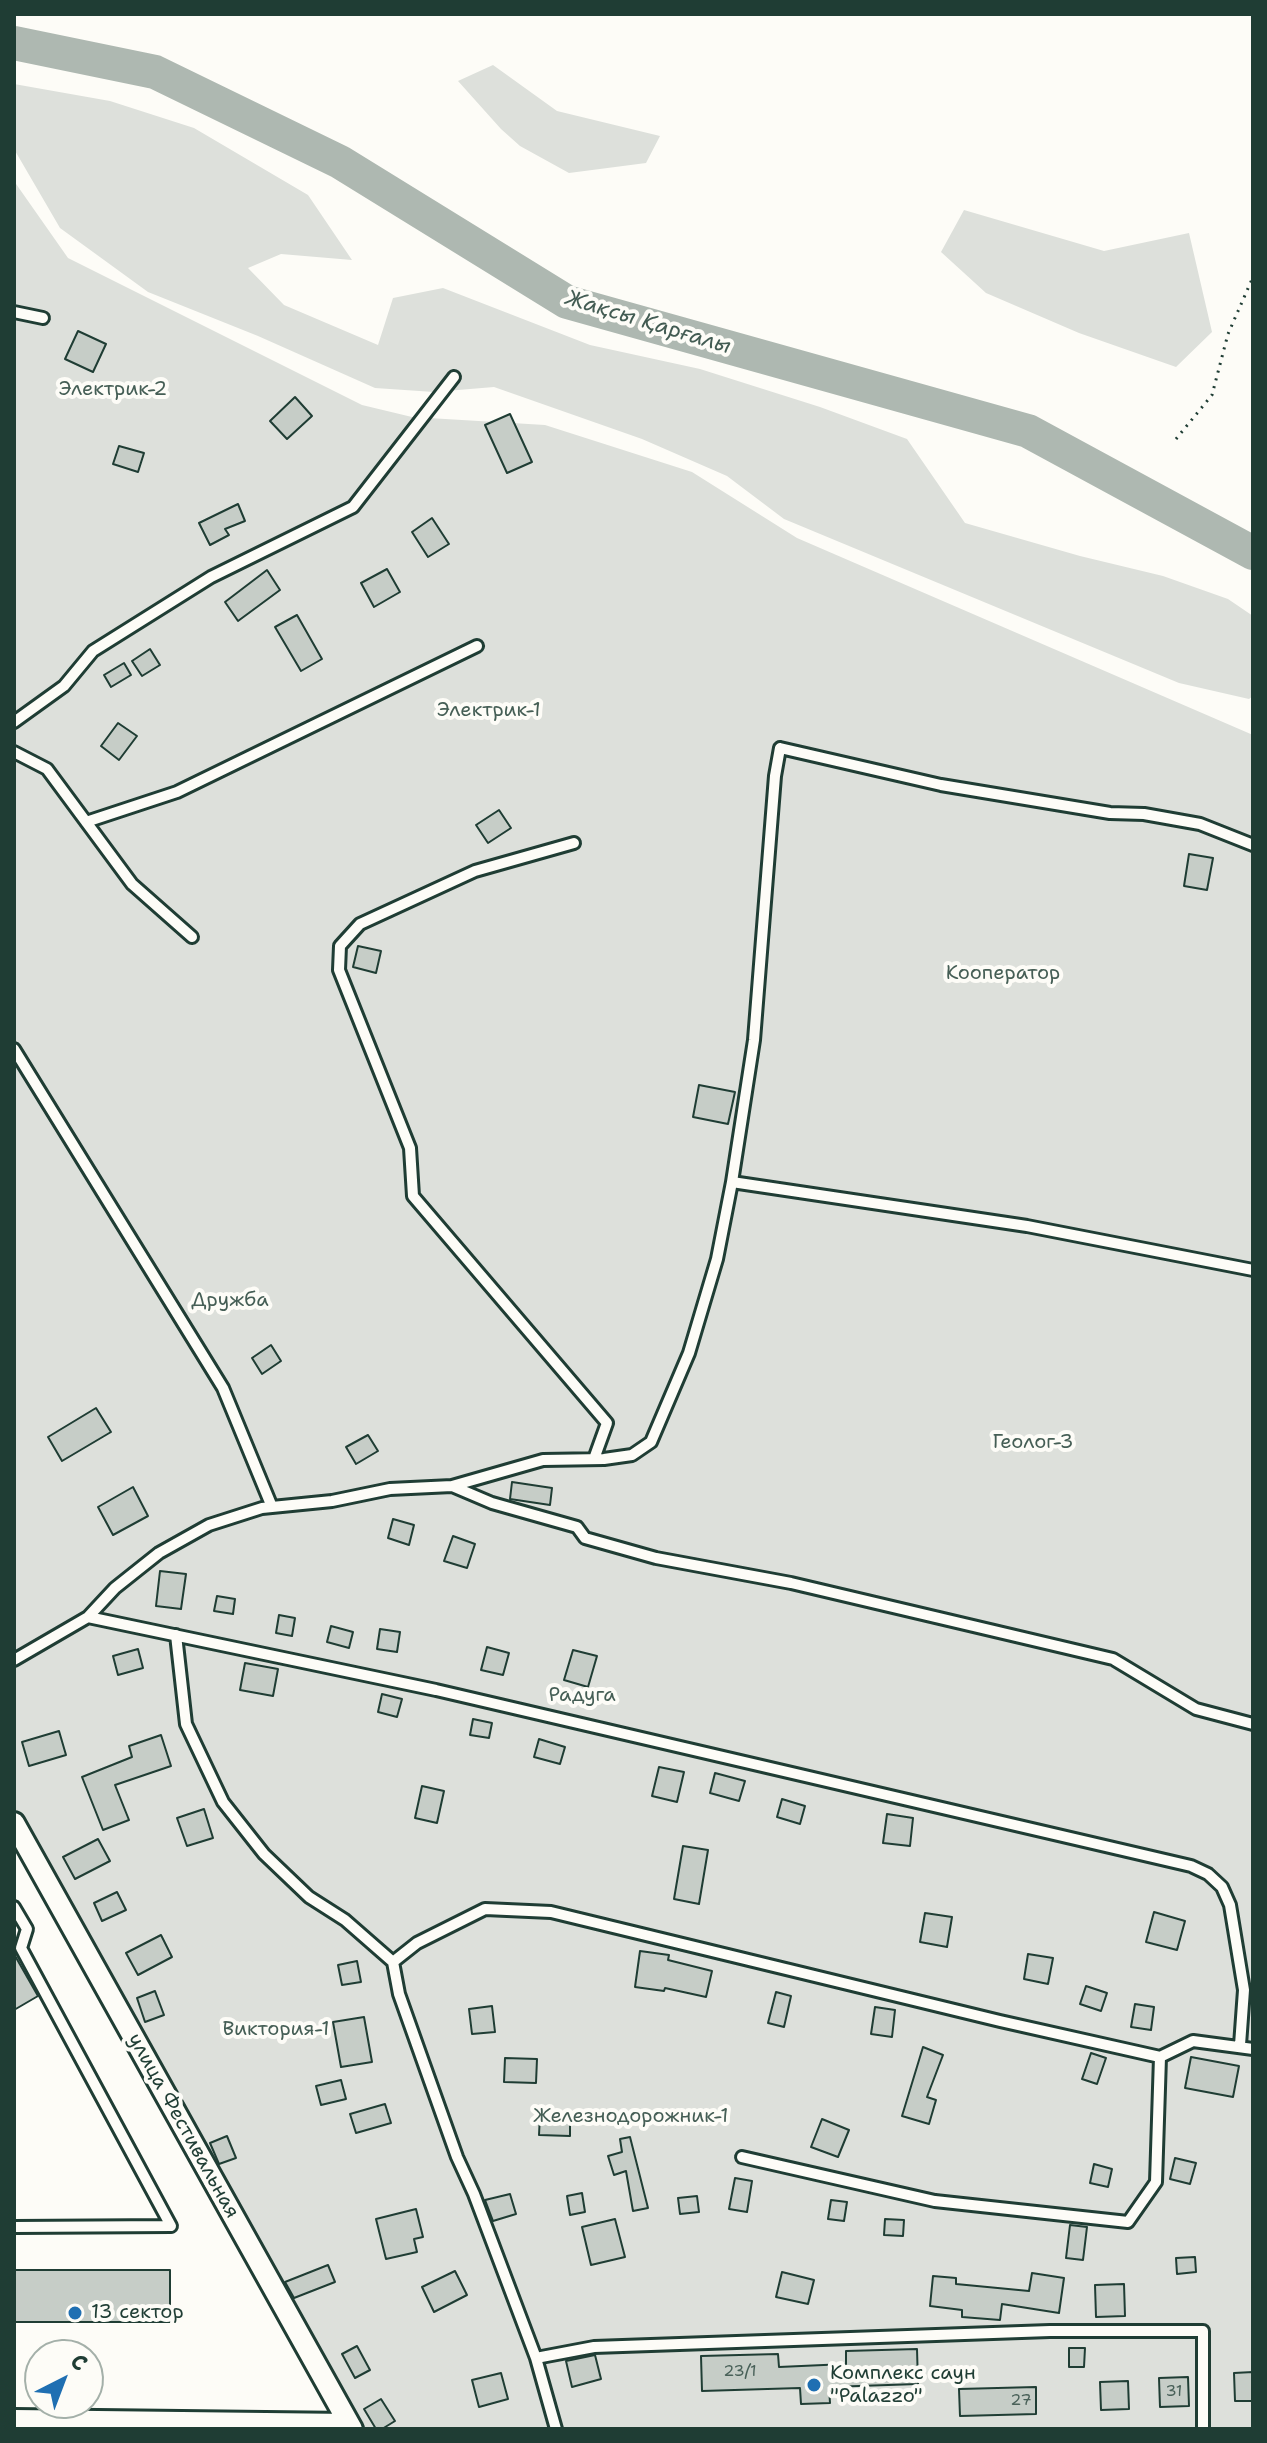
<!DOCTYPE html>
<meta charset="utf-8">
<style>
body{margin:0}
#map{position:relative;width:1267px;height:2443px;overflow:hidden;background:#fdfcf7;font-family:"Shantell Sans",sans-serif}
canvas{display:block}
.frame{position:absolute;inset:0;border:16px solid #1f3d34;pointer-events:none}
.north{position:absolute;left:24px;top:2339px;width:80px;height:80px;box-sizing:border-box;background:#fdfcf7;border:2px solid #a4b0a9;border-radius:50%;rotate:42deg;font-size:22px;font-weight:700;line-height:32px;text-align:center;color:#1f3d34}
.north::after{content:'';display:block;margin:auto;width:28px;height:36px;background:#1f6fb2;clip-path:polygon(50% 0,100% 100%,50% 72%,0 100%)}
</style>
<div id="map">
<canvas width="1267" height="2443"></canvas>
<div class="frame"></div>
<div class="north">С</div>
</div>
<script>
const context = document.querySelector('canvas').getContext('2d');
context.lineJoin = 'round';
function fill(path, color) {
  context.fillStyle = color;
  context.fill(path, 'evenodd');
}
function stroke(path, color, width, dash) {
  context.strokeStyle = color;
  context.lineWidth = width;
  context.lineCap = dash ? 'butt' : 'round';
  context.setLineDash(dash || []);
  context.stroke(path);
}
function drawText(font, color, halo, rows, align = 'center') {
  context.font = font + ' "Shantell Sans",sans-serif';
  context.lineWidth = 8;
  context.setLineDash([]);
  context.textBaseline = 'middle';
  context.strokeStyle = halo;
  context.fillStyle = color;
  for (const [text, x, y, turn = 0] of rows) {
    context.save();
    context.translate(x, y);
    context.rotate((+turn || 0) * Math.PI / 180);
    context.textAlign = isNaN(turn) ? turn : align;
    if (halo) context.strokeText(text, 0, 0);
    context.fillText(text, 0, 0);
    context.restore();
  }
}
fill(new Path2D(`
 M493,65L557,111L660,136L646,163L569,173L520,146L501,129L458,81Z
 M14,84L110,101L194,128L308,195L352,260L281,254L248,268L284,305L378,345L393,298L443,288L590,345L700,369L820,407L907,439L965,523L1080,556L1163,576L1228,599L1253,616V696L1249,699L1179,683L784,519L727,476L642,439L494,387L434,392L375,388L258,336L148,292L60,228L14,149Z
 M14,181L68,258L362,405L412,417L545,425L692,472L797,538L1253,735V2429H352L14,1823Z
 M964,210L1104,251L1189,233L1212,332L1176,367L1079,333L986,293L941,252Z`), '#dde0db');
stroke(new Path2D(`
 M14,43L155,72L340,162L567,302L1028,431L1253,553`), '#aeb8b1', 34);
const building = new Path2D(`
 M78,331L106,344L93,372L65,359Z
 M295,397L312,416L287,439L270,421Z
 M510,414L532,462L507,473L485,425Z
 M119,446L144,453L138,472L113,464Z
 M238,504L245,521L225,529L229,535L210,545L199,523Z
 M432,518L449,544L428,557L412,532Z
 M387,569L400,592L374,607L361,583Z
 M267,570L280,590L238,621L225,602Z
 M297,615L322,659L301,671L275,627Z
 M150,649L160,665L142,676L132,661Z
 M124,663L131,675L111,687L104,675Z
 M118,723L137,736L119,760L101,746Z
 M499,810L511,828L488,843L476,825Z
 M1189,854L1213,858L1207,890L1184,886Z
 M358,946L381,951L376,973L353,967Z
 M699,1085L735,1092L728,1124L693,1117Z
 M271,1345L281,1361L262,1374L252,1358Z
 M96,1408L111,1432L62,1461L48,1437Z
 M368,1435L378,1451L356,1464L346,1447Z
 M512,1482L552,1488L550,1505L510,1499Z
 M133,1487L148,1516L113,1535L98,1507Z
 M393,1519L414,1525L409,1545L388,1538Z
 M453,1536L475,1544L467,1568L444,1561Z
 M160,1571L186,1574L181,1609L156,1606Z
 M217,1596L235,1599L233,1614L214,1611Z
 M279,1615L295,1618L292,1636L276,1633Z
 M331,1626L353,1632L349,1648L327,1642Z
 M380,1629L400,1632L397,1652L377,1649Z
 M487,1647L509,1653L503,1675L481,1670Z
 M138,1649L143,1668L118,1675L113,1656Z
 M573,1650L597,1656L588,1687L564,1680Z
 M245,1663L278,1669L273,1696L240,1690Z
 M382,1694L402,1699L397,1717L378,1712Z
 M473,1719L492,1723L489,1738L470,1735Z
 M59,1731L66,1755L29,1766L22,1742Z
 M161,1735L171,1766L115,1785L129,1820L103,1830L82,1777L132,1757L129,1746Z
 M539,1739L565,1747L560,1764L534,1757Z
 M659,1767L684,1772L677,1802L652,1796Z
 M715,1773L745,1781L739,1801L710,1793Z
 M422,1786L444,1791L437,1823L415,1818Z
 M782,1799L805,1806L800,1824L777,1817Z
 M204,1809L213,1838L187,1846L177,1818Z
 M887,1814L913,1818L910,1846L883,1843Z
 M98,1839L110,1861L75,1879L63,1857Z
 M683,1846L708,1850L699,1904L674,1899Z
 M117,1892L126,1910L102,1921L94,1903Z
 M1154,1912L1185,1921L1177,1950L1146,1942Z
 M925,1913L952,1917L947,1947L920,1942Z
 M161,1935L172,1957L138,1975L126,1953Z
 M640,1951L669,1955L668,1960L712,1971L706,1997L665,1988L664,1991L635,1987Z
 M14,1954L38,1996L14,2010Z
 M1028,1954L1053,1958L1048,1984L1024,1979Z
 M357,1961L361,1982L342,1985L338,1965Z
 M1086,1986L1107,1993L1101,2011L1080,2004Z
 M155,1991L164,2015L145,2022L137,1998Z
 M776,1992L791,1996L784,2027L768,2023Z
 M1135,2004L1154,2007L1151,2030L1131,2027Z
 M492,2006L495,2032L472,2034L469,2009Z
 M875,2007L895,2010L892,2037L871,2034Z
 M364,2017L372,2062L341,2067L333,2022Z
 M923,2047L943,2055L927,2097L936,2100L929,2124L902,2116Z
 M1091,2053L1106,2058L1097,2084L1082,2079Z
 M1191,2057L1239,2066L1233,2097L1185,2088Z
 M505,2058L537,2059L536,2083L504,2082Z
 M341,2080L346,2099L321,2105L316,2086Z
 M385,2104L391,2123L356,2133L350,2114Z
 M540,2115L570,2116V2136L539,2135Z
 M822,2119L849,2130L838,2157L811,2147Z
 M227,2136L236,2158L219,2164L210,2143Z
 M630,2137L648,2208L633,2211L626,2171L614,2175L608,2156L622,2152L620,2139Z
 M1175,2158L1196,2163L1190,2184L1170,2179Z
 M1094,2164L1112,2169L1108,2187L1090,2183Z
 M735,2178L752,2181L747,2212L729,2209Z
 M582,2193L585,2212L570,2215L567,2196Z
 M510,2194L516,2214L493,2221L485,2200Z
 M697,2196L699,2212L680,2214L678,2198Z
 M831,2200L847,2202L844,2221L828,2219Z
 M416,2209L423,2237L414,2239L417,2252L386,2259L376,2219Z
 M615,2219L625,2257L591,2265L582,2227Z
 M885,2219L904,2220L903,2236L884,2235Z
 M1070,2225L1087,2227L1083,2260L1066,2258Z
 M1195,2257L1196,2272L1177,2274L1176,2258Z
 M328,2265L335,2282L294,2298L285,2282Z
 M14,2270H170V2322H14Z
 M455,2271L467,2295L434,2312L422,2287Z
 M782,2272L814,2280L808,2304L776,2297Z
 M1032,2273L1064,2278L1059,2313L1002,2304L1000,2320L962,2317V2310L930,2306L933,2276L956,2278V2284L1029,2291Z
 M1124,2284L1125,2316L1096,2317L1095,2285Z
 M357,2346L370,2370L355,2378L342,2354Z
 M1069,2348H1085L1084,2367H1069Z
 M917,2349L918,2384L829,2387L830,2403L801,2404L800,2388L702,2391L701,2356L778,2354L779,2367L846,2364V2351Z
 M595,2355L601,2379L572,2387L566,2361Z
 M1253,2372V2401H1235L1234,2373Z
 M501,2373L508,2399L479,2407L472,2380Z
 M1188,2377L1189,2406L1160,2407L1159,2378Z
 M1128,2381L1129,2409L1101,2410L1100,2382Z
 M1036,2387V2414L960,2416L959,2389Z
 M381,2399L395,2421L382,2429H376L364,2409Z`);
fill(building, '#c6cdc7');
stroke(building, '#1f3d34', 2);
const service = new Path2D(`
 M14,312L43,318
 M14,722L64,686L93,651L211,577L353,507L454,377
 M14,752L47,769L132,884L192,937
 M86,822L177,792L477,646
 M574,843L475,871L360,924L340,946L339,970L410,1148L413,1196L607,1423L594,1459
 M14,1049L223,1388L272,1507
 M732,1182L1027,1226L1253,1270
 M452,1486L492,1503L577,1527L585,1538L656,1558L791,1583L1113,1659L1196,1709L1253,1724
 M88,1617L115,1588L159,1553L209,1525L262,1508L332,1501L390,1489L452,1486L543,1460L604,1459L632,1455L651,1442L689,1353L717,1259L732,1182L754,1040L775,776L780,748L941,785L1110,813L1144,814L1200,824L1253,845
 M176,1635L186,1724L223,1802L264,1854L309,1897L345,1920L393,1962
 M14,1660L88,1617L436,1690L1191,1866L1208,1874L1222,1887L1230,1905L1244,1990L1240,2045
 M14,1907L27,1929L21,1948L171,2226L14,2227
 M742,2157L935,2201L1128,2222L1156,2182L1160,2057L1193,2041L1253,2049
 M536,2358L594,2347L1050,2331H1203V2429
 M556,2429L536,2358L474,2194L457,2157L399,1994L393,1962L417,1943L485,1909L551,1912L1000,2021L1160,2057`);
const minor = new Path2D(`
 M14,1823L352,2429
 M14,2420L349,2424`);
stroke(service, '#1f3d34', 16);
stroke(minor, '#1f3d34', 26);
stroke(new Path2D(`
 M1176,439L1212,395L1228,334L1253,277`), '#1f3d34', 3, [2, 6]);
stroke(service, '#fdfcf7', 10);
stroke(minor, '#fdfcf7', 20);
for (const [x, y, r, color] of [
 [75,2313,8,"#1f6fb2"],
 [814,2385,8,"#1f6fb2"]
]) {
  const dot = new Path2D();
  dot.arc(x, y, r, 0, 2 * Math.PI);
  context.fillStyle = color;
  context.fill(dot);
  stroke(dot, '#fdfcf7', 3);
}
drawText('16px', '#496159', null, [
 ["23/1",740,2372],
 ["31",1174,2392],
 ["27",1021,2401]
]);
drawText('20px', '#455e55', '#fdfcf7', [
 ["Электрик-2",113,390],
 ["Электрик-1",489,711],
 ["Кооператор",1003,974],
 ["Дружба",230,1301],
 ["Геолог-3",1033,1443],
 ["Радуга",582,1696],
 ["Виктория-1",276,2030],
 ["Железнодорожник-1",631,2117]
]);
drawText('20px', '#1f3d34', '#fdfcf7', [
 ["улица Фестивальная",183,2126,61]
]);
drawText('20px', '#1f3d34', '#fdfcf7', [
 ["13 сектор",91,2313],
 ["Комплекс саун",830,2374],
 ["\"Palazzo\"",830,2397]
], 'left');
drawText('italic 22px', '#435c53', '#fdfcf7', [
 ["Жақсы Қарғалы",648,323,17]
]);
</script>
